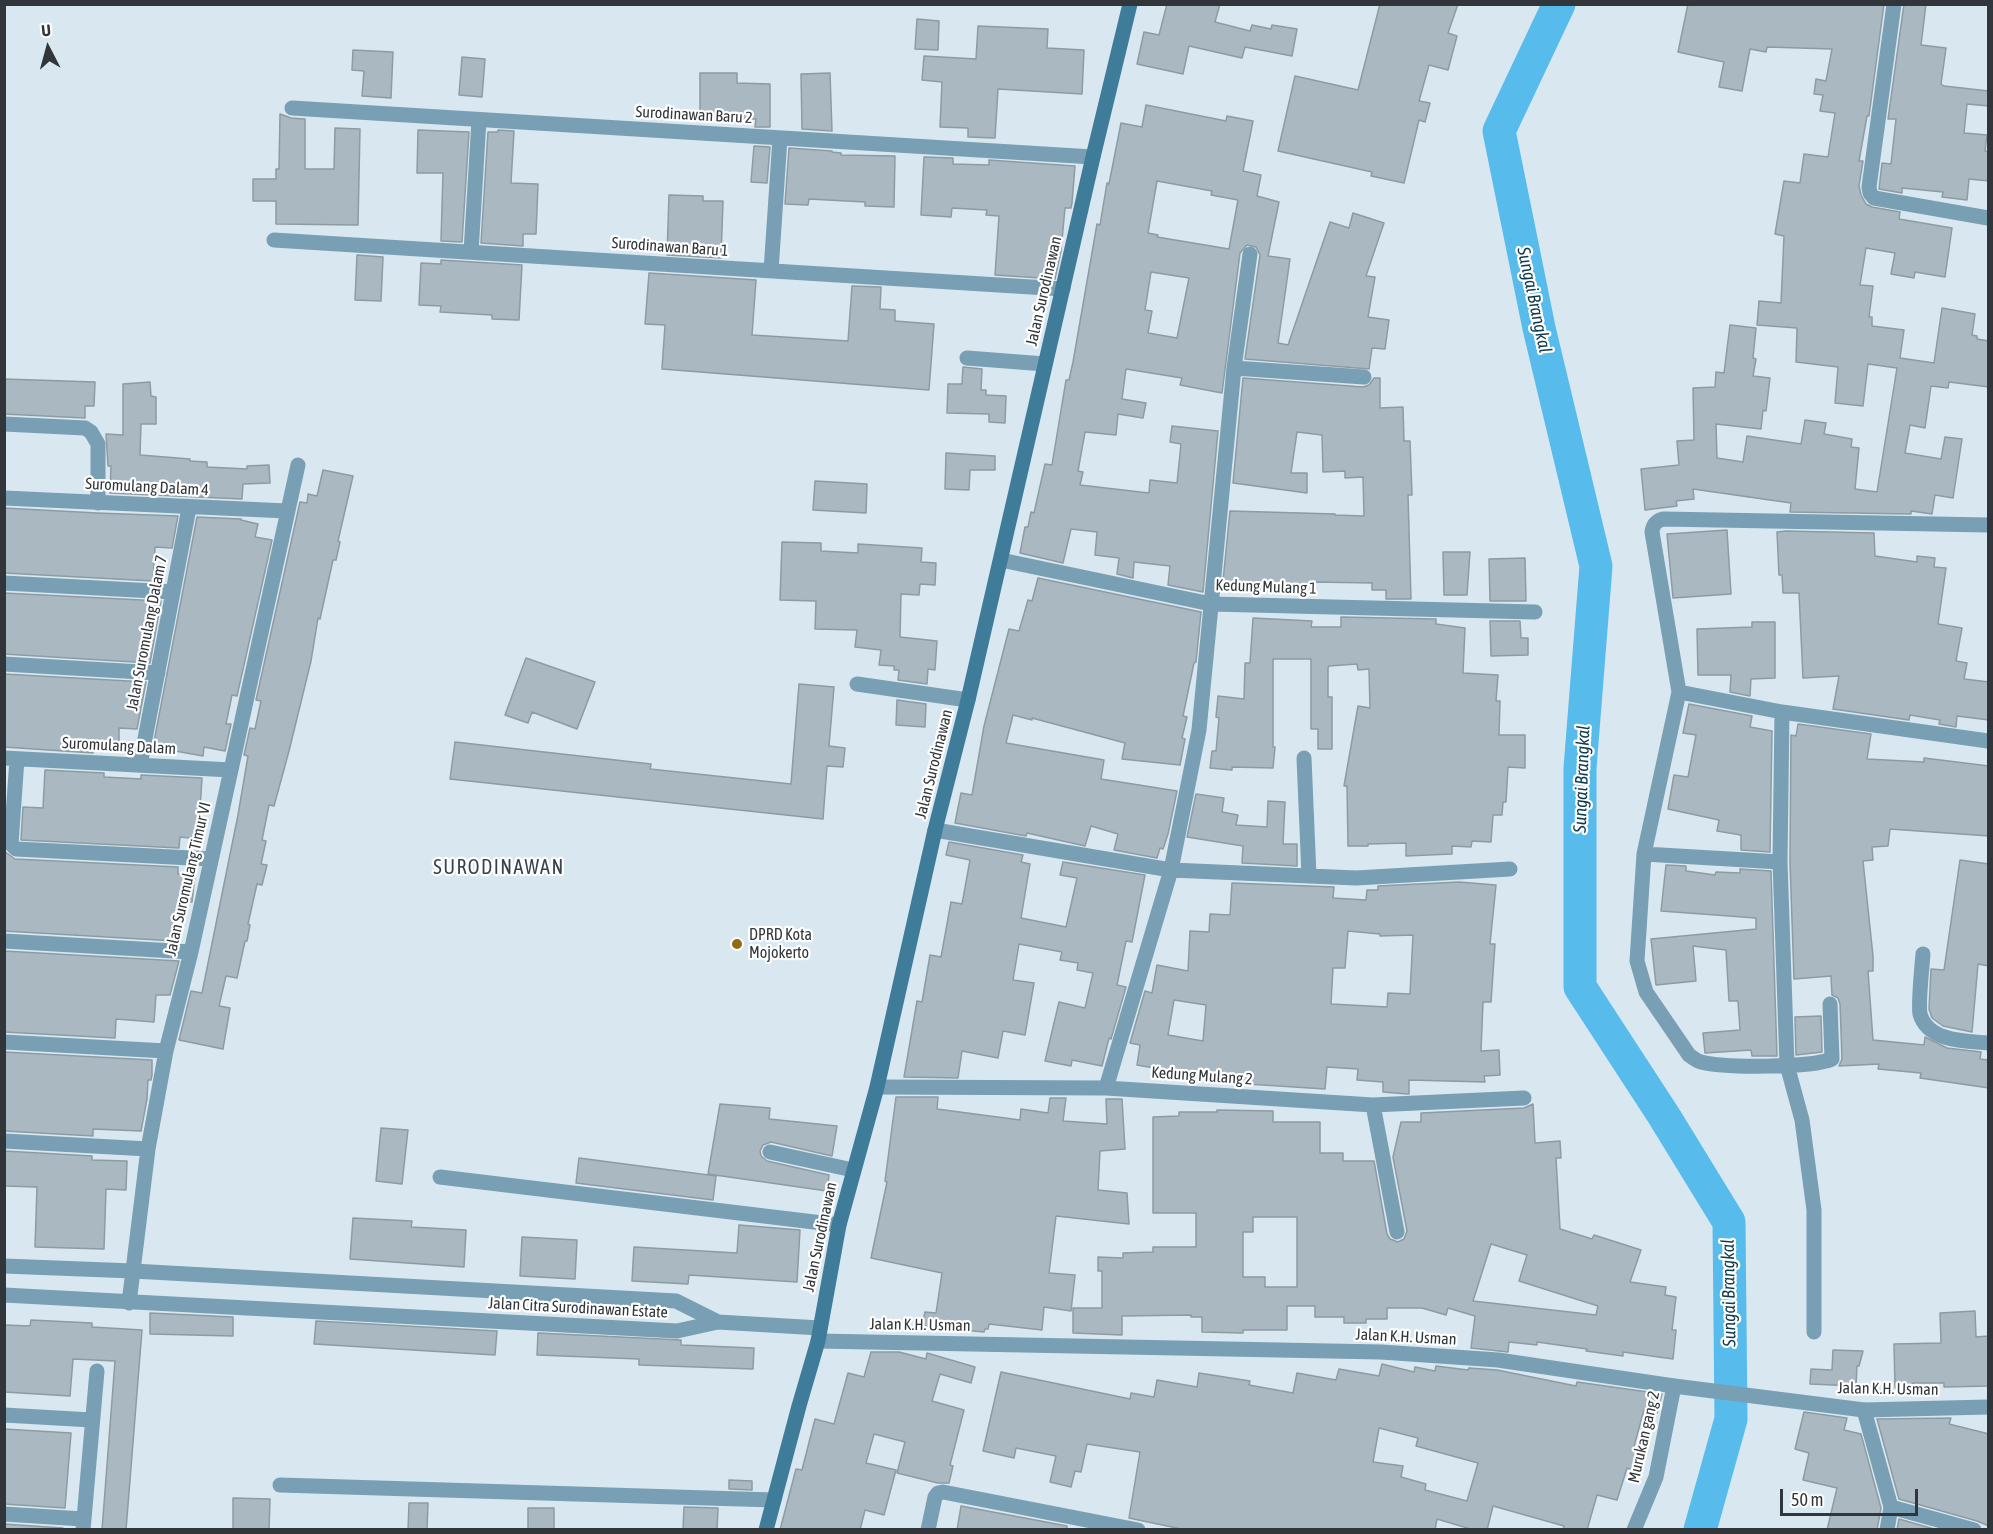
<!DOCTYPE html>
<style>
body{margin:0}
#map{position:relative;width:1993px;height:1534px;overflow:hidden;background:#d8e7f0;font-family:"Asap Condensed",sans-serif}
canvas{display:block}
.frame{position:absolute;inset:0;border:6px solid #303639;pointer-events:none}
.north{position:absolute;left:18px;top:18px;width:60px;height:60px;-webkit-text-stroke:4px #fff;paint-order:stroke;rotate:354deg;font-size:16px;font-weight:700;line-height:24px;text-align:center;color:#303639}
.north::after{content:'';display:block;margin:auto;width:21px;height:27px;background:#303639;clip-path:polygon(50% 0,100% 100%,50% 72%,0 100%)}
.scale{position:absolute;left:1780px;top:1489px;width:138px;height:27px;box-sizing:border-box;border:3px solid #303639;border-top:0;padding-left:8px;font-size:18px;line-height:21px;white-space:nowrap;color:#303639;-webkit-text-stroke:4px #fff;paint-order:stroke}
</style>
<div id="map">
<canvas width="1993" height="1534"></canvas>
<div class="frame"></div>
<div class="north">U</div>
<div class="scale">50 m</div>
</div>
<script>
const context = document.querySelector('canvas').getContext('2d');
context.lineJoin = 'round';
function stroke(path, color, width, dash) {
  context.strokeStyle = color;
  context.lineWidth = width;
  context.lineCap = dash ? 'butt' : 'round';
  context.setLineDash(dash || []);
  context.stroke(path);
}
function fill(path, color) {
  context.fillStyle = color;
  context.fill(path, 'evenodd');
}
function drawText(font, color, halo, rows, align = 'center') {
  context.font = font + ' "Asap Condensed",sans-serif';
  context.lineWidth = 4.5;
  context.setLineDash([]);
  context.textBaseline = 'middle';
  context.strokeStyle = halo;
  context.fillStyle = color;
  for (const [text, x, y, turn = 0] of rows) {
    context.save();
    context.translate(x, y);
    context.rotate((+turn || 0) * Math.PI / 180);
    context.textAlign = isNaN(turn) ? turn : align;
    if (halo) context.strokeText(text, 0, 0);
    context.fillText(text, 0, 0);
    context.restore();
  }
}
stroke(new Path2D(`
 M1559,4L1499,131L1539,328L1596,566L1580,768V987L1664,1116L1729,1222L1731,1419L1700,1530`), '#57bbeb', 33);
const building = new Path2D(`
 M1167,4H1220L1215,22L1250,31L1252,25L1271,29L1272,25L1297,29L1292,56L1245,47L1242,58L1189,46L1183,74L1137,64L1144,32L1159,35Z
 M1380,4H1458L1448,33L1457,36L1448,70L1429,65L1419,101L1430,103L1425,122L1419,120L1404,183L1371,176L1372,172L1278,151L1295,76L1358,90Z
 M1688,4H1884L1869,116H1867L1859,161H1863L1859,186L1861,195L1866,204L1872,207L1900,212L1899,219L1952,228L1945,277L1915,272L1914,278L1891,274L1895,253L1866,248L1860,285L1873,286L1869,317H1872V326L1904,330L1900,358L1934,363L1942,308L1975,314L1972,335L1977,336V339L1989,341V387L1949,382L1948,388L1931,386L1925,428L1910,425L1905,453L1941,459L1945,437L1962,439L1953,498L1935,495L1932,514L1911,511V514L1790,512L1791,503L1693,489L1694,499L1676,501L1677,506L1645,510L1641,469L1679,465L1677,441L1694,440L1693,388L1715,387L1716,372L1724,373L1730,325L1756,328L1753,358L1756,359L1753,376L1770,378L1766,411L1763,410L1761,429L1716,424L1717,458L1743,462L1747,436L1801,444L1805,420L1826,423L1824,434L1852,439L1851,447L1859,448L1855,489L1877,492L1897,368L1868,364L1863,406L1835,403L1838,367L1796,362L1797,328L1757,325L1759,301L1781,303L1784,236L1775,234L1784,181L1800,183L1804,154L1828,157L1835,113L1820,111L1823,95L1814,94L1816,79L1826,81L1832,49L1767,47L1766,52L1750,49L1742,91L1719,87L1724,62L1678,52Z
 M1904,4H1926L1921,45L1946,48L1941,84L1944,86L1989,91V106L1967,104L1964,133L1987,135L1985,151L1989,152V181L1969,179L1967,200L1942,197L1943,192L1902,188V193L1879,189L1882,163L1891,164L1896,119H1888Z
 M917,19L939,21L938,50L915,49Z
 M978,26L1048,29L1047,48L1084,50L1082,94L998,89L995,138L968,137V128L940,127L942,82L922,80L924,56L976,59Z
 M353,50L393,52L391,98L362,96L364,71L352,70Z
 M462,57L485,59L482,97L459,95Z
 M700,73H737V83L770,84V127H755L756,119L700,117Z
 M830,73L832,131L802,129L801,74Z
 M1146,105L1226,121L1227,116L1253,121L1243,171L1261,175L1257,196L1279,202L1268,256L1290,259L1278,343L1288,345L1330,222L1349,228L1353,213L1384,223L1366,276L1375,277L1368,317L1389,320L1385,349L1372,348L1369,369L1245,359L1260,255L1256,247L1247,245L1240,253L1222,393L1180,385L1182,378L1126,369L1122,399L1146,403L1143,418L1118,414L1116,435L1085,432L1078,471L1083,472L1080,485L1149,493L1150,480L1177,483L1181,444L1170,442L1172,426L1218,431L1203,592L1168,585L1170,566L1134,562L1133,578L1117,574L1119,558L1095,555L1097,532L1071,529L1063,563L1020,553L1025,527H1028L1031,512L1034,513L1045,464L1052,465L1066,380H1069L1073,362L1097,224L1100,225L1107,183L1109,184L1121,123L1142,127ZM1157,181L1212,191L1211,195L1238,200L1229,249L1157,237L1158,235L1148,233ZM1151,272L1189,278L1177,338L1148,333L1152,311L1145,310Z
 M280,114L291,118L305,119V169H334L335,128L360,129L358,225L276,224V201H253V179H276V169H279Z
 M418,130L469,132L462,242L441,241L443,173H417Z
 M498,130L514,131L511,183L538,184L536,234H523V246L481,243L488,132H498Z
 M754,146L770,147L767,183L751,182Z
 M789,148L832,151V152L841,153V155L895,156L894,207L865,206V202L809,199L808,205L785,204Z
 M924,157L953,158V164L989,165V160L1075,166L1072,203L1071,208H1065L1061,251L1055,279L995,275L999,216L986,215L987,210L952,208L951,217L921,215Z
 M669,195L703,196V201H723L721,258L667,255Z
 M357,255L383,257L381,301L355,300Z
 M441,260L522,265L519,320L492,319V315L440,312L441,306L419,305L421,263L441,264Z
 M649,273L756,280L752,335L848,341L852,286L881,287L880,309L895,310V321L934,324L929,390L662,369L665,325L645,324Z
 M963,367L982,369L981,390H986V395L1006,396L1005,423L989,422V414L947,413L948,384H962Z
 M1243,378L1363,387L1369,385L1374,378H1380V408L1403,407L1404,441H1410L1412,495H1408L1411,599H1386V590H1372V583L1315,582V586L1293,585V590L1222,591L1230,511L1335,514V515L1364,516L1363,477L1345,478V471L1323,472L1322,435L1297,432L1291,473H1307V493L1233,483Z
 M4,379L95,382L94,406H85V418L4,414Z
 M150,382L151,396L156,397V424H141L140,455L190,459V461L207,462V467L247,469V466L269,465L270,483L243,484L242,499L110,493L111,466H108L106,434L123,435V384Z
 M946,453L995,456V470H970L969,490L945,489Z
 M323,470L353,476L338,541L340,542L336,560H333L320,619L318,618L311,661L289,751L274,806L269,805L262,840L266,841L261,864L267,865L262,885L257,884L248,924L250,925L247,941H245L237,978L226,976L219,1006L230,1008L223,1049L179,1040L191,991L202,993L238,815L248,756L244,755L250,728L255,729L261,701L256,700L300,502L307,503L308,494L317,496Z
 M815,481L867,484L866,513L813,510Z
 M4,508L97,513L178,516L172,548L155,547L153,581L4,573Z
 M197,517L241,519V520L258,524L255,537L272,540L237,696L232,695L226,724H231L225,751L204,747L203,756L153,747Z
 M1727,530L1731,594L1673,598L1667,534Z
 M1786,531L1874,533L1875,556L1917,562V556L1935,558L1934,567L1946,568L1938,624L1962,628L1956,661L1967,663L1964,679L1989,682V720L1957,716L1956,727L1939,724L1940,720L1910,715L1909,720L1833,709L1839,676L1803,678L1799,593H1783L1782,575H1779L1777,532Z
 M782,542L821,543V551L858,553V544L922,548L921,562L936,563L935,585L920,584L919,595L901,594L900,637L937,641L935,670L928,669L927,684L898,680L899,670H894V666L879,665L881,650L855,647L857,630L815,629L816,601L780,600Z
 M1443,552H1470L1467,595H1444Z
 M1525,558L1526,601H1490L1489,559Z
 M1038,578L1201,612L1196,662L1194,663L1183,716L1187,717L1182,738L1185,739L1180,765L1122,759L1125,743L1032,718V720L1013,715L1006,743L1104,760L1101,779L1177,791L1168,834L1163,849L1160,848L1157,858L1114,850L1118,834L1091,826L1085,846L1027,833L1026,836L955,823L961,793L972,795L984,726L1009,629L1019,631L1028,600L1032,601Z
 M4,593L161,601L150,663L4,654Z
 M1341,617L1436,619V624L1465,628L1463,673L1498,675L1496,701H1500L1499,735H1525V768L1508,767L1506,802H1503L1502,815H1493L1491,842L1472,841L1471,847L1452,846V854L1406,856V843L1368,844V846H1348L1347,786H1344L1358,706L1370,708L1369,669L1358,670L1357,664L1329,666L1328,668V697H1332V749H1318V729H1311V659H1273V747H1275L1273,768L1232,767V770L1210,768L1212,751H1216L1219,718L1216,717L1218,696L1244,699L1245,663H1250L1253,618L1312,621L1311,627H1341Z
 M1490,621H1520L1521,638H1528V655L1491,656Z
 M1752,622H1775V678L1751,679L1750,696L1730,692L1731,675H1698L1697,629L1752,627Z
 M526,658L595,682L577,729L532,712L528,723L505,715Z
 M4,674L146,682L137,729L119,728V744L94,742L93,753L4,747Z
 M799,684L834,687L829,746L845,748L843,767L827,766L823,819L450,779L455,742L651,764L650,769L791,784Z
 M897,700L926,704L925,727L896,725Z
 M1689,704L1752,716L1750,727L1772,731L1770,852L1741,850V835L1717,831L1719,820L1668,809L1674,775L1688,777L1696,735L1683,733Z
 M1798,724L1871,734L1867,759L1924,762V758L1989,766V836L1890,829L1888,846L1872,847L1873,860L1863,861L1873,956V971H1868L1873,1040L1924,1045L1925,1037L1947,1048L1981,1052L1980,1059L1989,1060V1088L1920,1078L1921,1073L1878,1069L1879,1064L1839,1066L1842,1059L1840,1004L1838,998L1832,995L1831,976L1794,979L1790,862L1791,735L1796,736Z
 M45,770L104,773V777L123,778L141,779V775L202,778L198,839L180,837L179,848L21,840L23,807L43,808Z
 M1196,794L1224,798L1222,812L1238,815L1236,825L1267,827L1268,801L1285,802L1283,844H1297V866L1242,863L1243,846L1187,837Z
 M949,842L1023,855L1021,862L1030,864L1021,918L1066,927L1077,878L1060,875L1063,862L1145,875L1132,942L1126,941L1117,985L1126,987L1111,1039L1109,1038L1102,1066L1072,1060L1071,1066L1045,1061L1059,1002L1085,1008L1093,973L1077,970L1078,963L1060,960L1062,952L1019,944L1013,980L1034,983L1025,1035L1003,1031L998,1058L962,1051L958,1078L904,1077L917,1001L922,1002L930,955L941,957L951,902L962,904L970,860L946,855Z
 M4,851L15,859L178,867V874L195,875L192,902L178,901L175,941L4,931Z
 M1960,860L1989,864V966L1978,964L1972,1032L1943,1026L1932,1018L1929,1009L1931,969L1944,970Z
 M1666,865L1686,866V871L1715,875L1716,872L1740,873V869L1771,871L1777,1056H1752L1751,1050L1705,1053L1703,1033L1740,1030L1738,1001H1729L1726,950L1693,946L1696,981L1656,985L1651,939L1756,929V918L1661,911Z
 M1459,882L1496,885L1490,944H1495L1491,1002H1483L1481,1051L1499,1050L1500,1075L1484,1076L1485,1082L1409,1080V1094H1407L1383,1092V1082L1357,1080L1358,1069L1327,1067L1325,1089L1216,1082V1079L1137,1065L1140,1045L1130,1043L1145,991L1152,993L1157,965L1188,971L1190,931L1209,932L1210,914L1230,915L1232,883L1334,887L1333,898L1366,900L1367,890H1378V886ZM1348,931L1380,934V936L1413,935L1410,994L1388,993L1387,1007L1331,1004L1333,968H1345ZM1174,1000L1206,1005L1203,1041L1168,1035Z
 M4,951L179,961L170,995H156L154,1022L116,1019L115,1038L4,1032Z
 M1821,1016L1822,1052L1796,1055L1795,1017Z
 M4,1052L152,1060V1075L151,1080H148L147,1099L141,1131L93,1129V1136L4,1131Z
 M896,1097H938L937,1109L1020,1120L1021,1109L1048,1113L1050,1098H1066L1063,1121L1107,1124L1106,1099H1122L1125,1149L1100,1151L1098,1190L1127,1193L1129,1224L1056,1216L1049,1273L1075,1275L1071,1311L1044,1307L1042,1330L989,1324L988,1329H985L984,1332L922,1326L925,1312L936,1313L942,1273L871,1258L887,1182L885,1181Z
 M720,1104L770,1108L769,1119L837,1126L832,1156L771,1142L763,1145L760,1151L761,1156L767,1161L829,1175L827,1191L708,1174Z
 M1533,1104L1535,1143L1560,1141L1561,1158H1556L1560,1229L1592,1239L1594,1235L1641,1250L1630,1282L1666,1287L1665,1295L1676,1297L1672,1330H1676L1673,1359L1623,1352V1356L1586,1351L1587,1349L1537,1342V1345L1509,1342L1508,1352L1471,1348L1475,1316L1448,1308L1446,1315L1422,1308H1387V1319H1366V1323H1344V1317H1315V1306H1287V1330H1243V1333L1202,1332V1317H1191V1315L1122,1316V1335L1073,1333V1308H1102V1271H1098V1257L1123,1258V1253L1153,1252V1247H1196V1213H1153V1117L1179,1116V1112H1217V1110L1273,1111V1122H1320V1153H1343V1161H1374L1387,1234L1390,1239L1398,1242L1404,1239L1407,1231L1393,1157L1401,1122H1421V1113L1524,1108ZM1253,1217H1297V1287H1265V1277H1243V1232H1253ZM1491,1244L1527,1255L1519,1281L1598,1306L1596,1315L1473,1301Z
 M381,1128L408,1130L402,1184L376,1181Z
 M4,1151L92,1156V1160L127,1161L126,1190L106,1189L104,1249L35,1247L37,1187L4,1186Z
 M579,1158L716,1176L713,1200L576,1183Z
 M353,1218L412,1221L411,1227L466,1230L464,1267L350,1259Z
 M739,1225L800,1230L797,1282L689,1275L688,1284L632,1281L634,1247L737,1253Z
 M522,1237L577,1240L575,1279L520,1276Z
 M1975,1311L1976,1337L1989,1336V1386L1944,1387V1383H1913V1388H1895L1894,1344L1941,1343L1940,1313Z
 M150,1313L233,1317V1336L150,1334Z
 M31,1320L92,1323V1327L142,1330L126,1530H102L115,1361L73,1359L70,1396L4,1392V1325L30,1326Z
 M316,1321L497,1331L495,1355L314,1344Z
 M538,1333L681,1340V1345L754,1348L753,1369L639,1365V1359L537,1355Z
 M1833,1350L1863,1351L1859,1366H1857L1856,1386L1810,1384L1811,1369L1832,1370Z
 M871,1352H899L926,1359L927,1353L975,1367L971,1383L940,1374L932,1401L964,1410L950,1465L953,1466L949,1483H938L897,1473L905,1442L874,1434L866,1463L896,1470L884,1515L865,1510L860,1530H780L796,1469L802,1470L815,1419L834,1424L848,1373L864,1377Z
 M1382,1364L1414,1372L1415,1367L1435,1371L1436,1366L1468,1370L1469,1368L1497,1370L1576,1386L1577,1382L1662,1394L1657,1413L1644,1410L1633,1450L1638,1452L1632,1470L1627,1468L1617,1500L1597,1495L1587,1530H1563L1564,1526L1493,1506L1487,1530H1474L1437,1519L1435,1530H1186L1129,1518L1140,1452L1087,1444L1081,1472L1075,1471L1071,1487L1050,1482L1056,1456L1016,1448L1014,1458L983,1451L1001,1372L1130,1399L1131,1393L1154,1397L1157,1380L1197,1387L1199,1373L1250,1381L1249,1385L1293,1393L1297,1373L1336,1380L1339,1369L1379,1376ZM1379,1428L1418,1438L1416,1446L1478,1463L1467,1501L1425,1490L1426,1484L1401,1477L1403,1466L1373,1462Z
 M1804,1412L1847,1418L1844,1430L1861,1434L1881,1508L1877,1530H1827L1837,1488L1803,1480L1809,1453L1795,1449Z
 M1951,1418L1949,1424L1989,1434V1526L1977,1521L1899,1499L1877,1419Z
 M4,1429L71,1433L65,1508L4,1504Z
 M729,1480L752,1481V1490L729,1489Z
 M233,1498L270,1499L269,1530H233Z
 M409,1503H428L427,1530H408Z
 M961,1506L1067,1526V1530H957Z
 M684,1507L718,1508L717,1530H683Z
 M528,1508H554V1530H528Z
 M1899,1519L1934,1529V1530H1897Z
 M4,1524L63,1528V1530H4Z`);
fill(building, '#aab9c1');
stroke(building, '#8d9ba3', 1.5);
stroke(new Path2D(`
 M1894,4L1869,187L1870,193L1874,198L1988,218
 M292,108L1093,157
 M274,240L1063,289
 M471,252L479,120
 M771,271L780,138
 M967,358L1045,364
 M1234,368L1364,377
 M4,424L85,428L91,432L98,444V503
 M4,498L287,511
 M1001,560L1211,604L1535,612
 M4,583L173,592
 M4,664L158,673
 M857,684L968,700
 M1679,692L1782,712L1988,741
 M1782,712L1780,862L1787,1065L1802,1120L1814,1210V1332
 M4,758L231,770
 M1304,758L1309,876
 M17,759L11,844L16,849L211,859
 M140,765L189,508
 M935,830L1171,870L1356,878L1510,869
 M1644,854L1780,862
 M4,941L191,952
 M1923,954C1922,967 1918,1004 1920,1014C1928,1042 1966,1041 1988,1043
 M1830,1004L1832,1059C1811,1068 1724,1068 1701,1062C1697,1061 1693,1058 1689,1055L1646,992L1637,961L1644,854L1679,692L1652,532C1653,524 1656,521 1663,519L1988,525
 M4,1042L166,1051
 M877,1087L1106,1088L1373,1105L1524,1098
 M1106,1088L1171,870L1199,730L1234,368L1250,254
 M1373,1105L1397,1232
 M4,1141L148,1149
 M770,1152L853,1170
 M440,1177L839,1225
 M4,1266L133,1271L676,1301L718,1322
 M4,1295L677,1331L718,1322L820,1328
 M129,1303L148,1149L166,1051L191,952L298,465
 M1864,1410L1891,1507L1887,1530
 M4,1415L92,1420
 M280,1485L774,1500
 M1891,1507L1974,1530
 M4,1514L83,1519
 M83,1530L97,1371
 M928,1530L935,1497L938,1493L943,1492L1138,1530
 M1634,1530L1656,1477L1674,1386`), '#789fb3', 15);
stroke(new Path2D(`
 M818,1341L1381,1352L1498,1360L1674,1386L1864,1410L1988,1407`), '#789fb3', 15);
stroke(new Path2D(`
 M766,1530L799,1406L818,1341L839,1225L877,1087L935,830L968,700L1093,157L1130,4`), '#3f7c9a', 15);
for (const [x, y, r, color] of [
 [737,944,6,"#916a11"]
]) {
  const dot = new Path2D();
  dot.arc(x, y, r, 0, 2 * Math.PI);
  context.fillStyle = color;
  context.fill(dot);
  stroke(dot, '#fff', 2);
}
drawText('16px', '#303639', '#fff', [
 ["Surodinawan Baru 2",694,115,3],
 ["Surodinawan Baru 1",670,247,4],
 ["Jalan Surodinawan",1044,291,-77],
 ["Suromulang Dalam 4",147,487,3],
 ["Kedung Mulang 1",1266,587,2],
 ["Jalan Suromulang Dalam 7",147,633,-79],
 ["Suromulang Dalam",119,746,3],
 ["Jalan Surodinawan",934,764,-76],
 ["Jalan Suromulang Timur VI",188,879,-77],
 ["Kedung Mulang 2",1202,1076,4],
 ["Jalan Surodinawan",820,1237,-78],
 ["Jalan Citra Surodinawan Estate",578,1308,3],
 ["Jalan K.H. Usman",920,1325,1],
 ["Jalan K.H. Usman",1406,1337,3],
 ["Jalan K.H. Usman",1888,1389,1],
 ["Murukan gang 2",1644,1437,-77]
]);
drawText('16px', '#303639', '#fff', [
 ["DPRD Kota",749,935],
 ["Mojokerto",749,953]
], 'left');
drawText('italic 18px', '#0d3a4d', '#fff', [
 ["Sungai Brangkal",1534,300,78],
 ["Sungai Brangkal",1582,779,-88],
 ["Sungai Brangkal",1729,1293,-91]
]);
context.letterSpacing = '1.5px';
drawText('20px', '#37434a', '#fff', [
 ["SURODINAWAN",499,868]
]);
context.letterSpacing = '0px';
</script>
